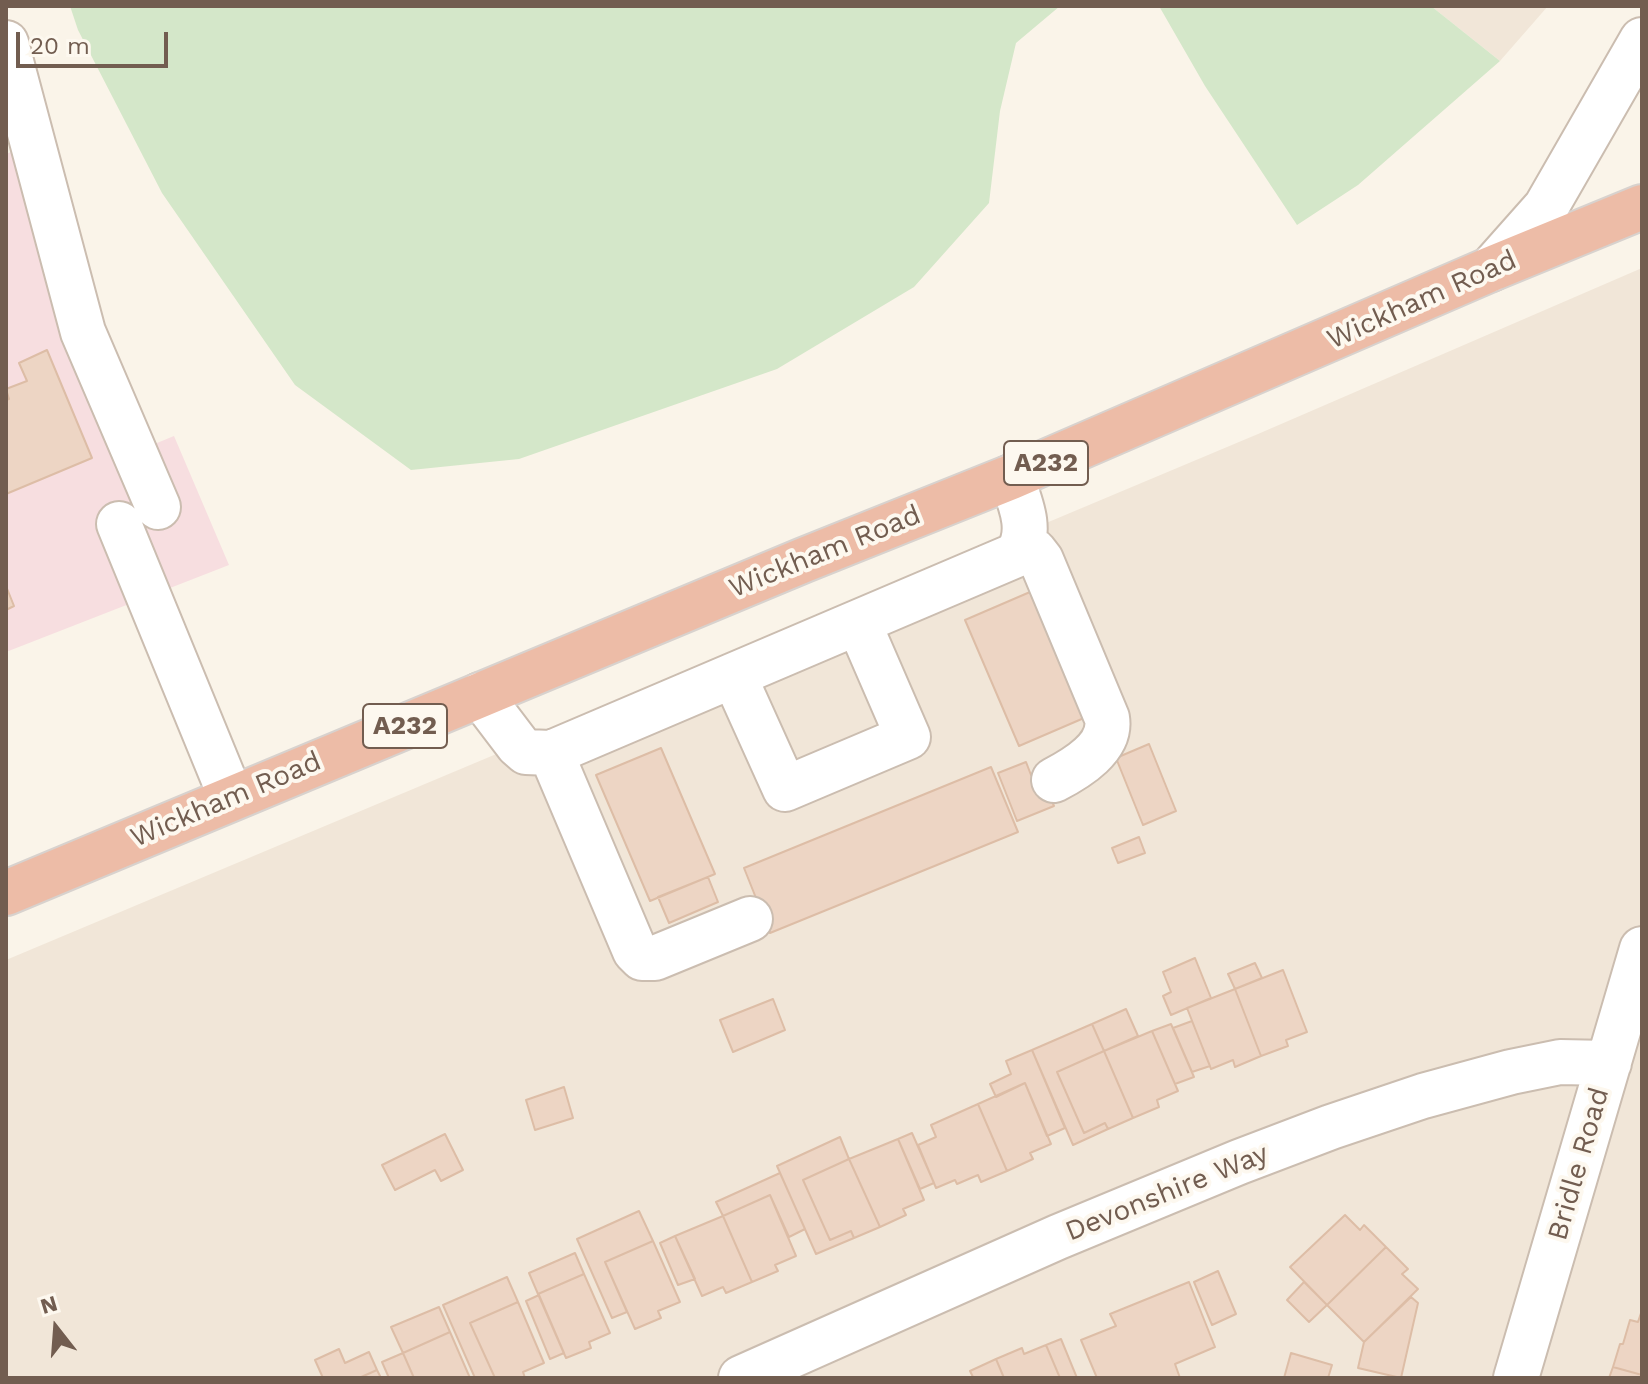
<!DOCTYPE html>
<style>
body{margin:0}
#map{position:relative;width:1648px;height:1384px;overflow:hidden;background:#faf4e9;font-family:"Work Sans",sans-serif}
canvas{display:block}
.frame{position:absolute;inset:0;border:8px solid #725d50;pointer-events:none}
.north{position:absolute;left:16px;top:1288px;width:80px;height:80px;-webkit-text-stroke:6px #fdf8ef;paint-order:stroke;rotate:343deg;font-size:22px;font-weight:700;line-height:32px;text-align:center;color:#725d50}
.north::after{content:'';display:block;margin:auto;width:28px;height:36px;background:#725d50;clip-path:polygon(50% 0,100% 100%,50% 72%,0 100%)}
.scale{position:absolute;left:16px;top:32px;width:152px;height:36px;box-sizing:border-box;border:4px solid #725d50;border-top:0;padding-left:10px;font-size:24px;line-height:28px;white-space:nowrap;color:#725d50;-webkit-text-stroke:6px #fdf8ef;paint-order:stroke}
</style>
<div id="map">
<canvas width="1648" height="1384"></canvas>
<div class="frame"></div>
<div class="north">N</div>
<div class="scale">20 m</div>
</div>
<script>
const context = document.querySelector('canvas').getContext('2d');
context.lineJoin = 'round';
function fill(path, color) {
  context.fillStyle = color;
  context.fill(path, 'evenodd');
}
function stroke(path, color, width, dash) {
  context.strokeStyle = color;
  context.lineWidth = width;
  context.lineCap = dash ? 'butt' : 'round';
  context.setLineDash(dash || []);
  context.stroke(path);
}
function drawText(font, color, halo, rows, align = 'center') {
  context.font = font + ' "Work Sans",sans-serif';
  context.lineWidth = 8;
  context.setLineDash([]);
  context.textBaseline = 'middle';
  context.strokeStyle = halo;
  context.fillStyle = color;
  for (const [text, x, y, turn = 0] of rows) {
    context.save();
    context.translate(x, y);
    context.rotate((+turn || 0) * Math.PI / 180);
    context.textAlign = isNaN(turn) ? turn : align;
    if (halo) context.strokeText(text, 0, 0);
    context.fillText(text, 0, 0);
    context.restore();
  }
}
fill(new Path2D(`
 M1431,6H1548L1500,61Z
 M1642,268V1378H6V960L1258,434Z`), '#f1e6d8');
fill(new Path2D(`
 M11,152L66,339L118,459L174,436L229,565L6,652V154Z`), '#f7dee0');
fill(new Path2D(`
 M70,6H1060L1016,43L1000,111L989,203L914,287L777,369L519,459L411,470L295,385L162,193L78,30Z
 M1159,6H1431L1500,61L1358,185L1297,225L1205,86Z`), '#d4e7c9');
const building = new Path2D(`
 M47,350L92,458L6,494V400L9,399L6,389L27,381L19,363Z
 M6,586L14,606L6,610Z
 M1030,592L1084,718L1019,746L965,620Z
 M1149,744L1176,811L1143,825L1116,758Z
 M661,748L715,874L650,901L596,775Z
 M1026,762L1031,775L1040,772L1054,806L1017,821L998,773Z
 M991,767L1018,832L770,933L744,868Z
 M1139,837L1145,853L1118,863L1112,848Z
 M708,877L718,902L669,923L658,897Z
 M1195,958L1211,998L1171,1015L1163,996L1171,992L1163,972Z
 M1255,963L1262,978L1235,989L1228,974Z
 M1283,970L1307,1032L1286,1040L1288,1046L1261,1056L1235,989Z
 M1235,989L1261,1056L1235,1067L1233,1060L1211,1069L1187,1008Z
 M773,999L785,1030L733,1052L720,1020Z
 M1126,1009L1138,1036L1104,1051L1092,1024Z
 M1192,1021L1210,1066L1192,1072L1173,1028Z
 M1092,1024L1104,1051L1057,1072L1084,1133L1105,1123L1108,1129L1073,1145L1032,1050Z
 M1171,1024L1194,1077L1175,1084L1152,1031Z
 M1152,1031L1178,1091L1157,1100L1159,1107L1133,1118L1104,1051Z
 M1032,1050L1065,1128L1047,1136L1025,1083L996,1097L990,1084L1011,1074L1006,1061Z
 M1104,1051L1133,1118L1108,1129L1105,1123L1084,1133L1057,1072Z
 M1025,1083L1051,1144L1030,1153L1033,1159L1007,1171L978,1104Z
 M564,1087L573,1118L535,1130L526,1100Z
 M978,1104L1007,1171L981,1182L978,1175L957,1184L955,1180L936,1188L918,1145L936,1137L931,1125Z
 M912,1133L934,1183L920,1189L898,1139Z
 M445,1134L463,1170L441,1181L435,1170L395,1190L382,1165Z
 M840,1137L849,1159L803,1180L830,1240L851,1231L854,1238L816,1254L777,1166Z
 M898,1139L924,1200L903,1209L906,1215L880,1227L849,1159Z
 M849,1159L880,1227L854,1238L851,1231L830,1240L803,1180Z
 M780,1173L805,1229L789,1237L770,1195L723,1216L716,1202Z
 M770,1195L796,1256L775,1265L778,1271L752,1282L723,1216Z
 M639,1211L653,1241L605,1262L627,1312L612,1318L577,1239Z
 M1345,1215L1360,1230L1364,1225L1386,1247L1327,1305L1290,1267Z
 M723,1216L752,1282L726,1293L723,1287L702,1296L675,1236Z
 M675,1236L695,1279L678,1285L660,1243Z
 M653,1241L680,1302L658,1311L661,1318L635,1329L605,1262Z
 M1386,1247L1408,1269L1402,1274L1418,1289L1364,1342L1327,1305Z
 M575,1253L584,1274L538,1294L529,1273Z
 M1218,1271L1236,1314L1212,1325L1194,1282Z
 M584,1274L610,1333L589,1342L591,1348L566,1358L538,1294Z
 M507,1277L518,1302L470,1323L495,1378H475L443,1305Z
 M1189,1282L1215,1347L1175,1364L1180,1378H1097L1081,1340L1116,1326L1110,1314Z
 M1304,1282L1327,1305L1309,1322L1287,1300Z
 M539,1295L564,1353L550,1359L526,1301Z
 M1411,1297L1418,1303L1401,1378L1358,1368L1364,1342Z
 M518,1302L544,1363L523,1372L525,1378H495L470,1323Z
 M439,1307L450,1332L403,1353L391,1327Z
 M1642,1310V1375L1613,1367L1620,1344H1623L1630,1320L1638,1322Z
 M450,1332L470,1378H414L403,1353Z
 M1061,1339L1077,1378H1060L1046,1345Z
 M1046,1345L1060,1378H1004L996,1359L1022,1348L1024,1354Z
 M339,1349L345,1363L369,1352L377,1370L359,1378H323L315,1360Z
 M403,1353L414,1378H389L382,1362Z
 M1291,1353L1332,1365L1328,1378H1284Z
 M996,1359L1004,1378H970L973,1377L970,1371Z
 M1613,1367L1642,1375V1378H1609Z
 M377,1370L381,1378H359Z`);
fill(building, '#edd5c4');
stroke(building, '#ddbda6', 2);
const minor = new Path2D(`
 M6,43L83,332L158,507
 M1491,269L1546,207L1642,40
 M119,524L231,797
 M1023,546L1034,551L1041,560L1107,718C1112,747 1077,768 1054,780
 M734,676L785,789L908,737L859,624
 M480,695L518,745L526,752L551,753L1016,555C1034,532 1020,502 1011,477
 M551,753L635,951L642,958H655L750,919
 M741,1378L1058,1237L1239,1162L1331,1127L1423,1096L1511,1072L1560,1062L1609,1063
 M1516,1378L1642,949`);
const highway = new Path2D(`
 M6,893L804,560L1011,477L1491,269L1642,207`);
stroke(minor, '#cbbdb0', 48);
stroke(highway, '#d8d2ce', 48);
stroke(minor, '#fff', 44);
stroke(highway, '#edbca7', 44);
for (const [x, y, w] of [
 [1046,463,84],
 [405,726,84]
]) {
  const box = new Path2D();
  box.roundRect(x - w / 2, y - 22, w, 44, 6);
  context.fillStyle = '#fdf8ef';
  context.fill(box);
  stroke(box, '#725d50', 2);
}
drawText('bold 26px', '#725d50', null, [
 ["A232",1046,463],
 ["A232",405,726]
]);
drawText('28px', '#725d50', '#fdf8ef', [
 ["Wickham Road",1422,300,-24],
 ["Wickham Road",825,552,-22],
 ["Wickham Road",226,800,-23],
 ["Bridle Road",1579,1164,-74],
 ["Devonshire Way",1167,1193,-22]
]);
</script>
